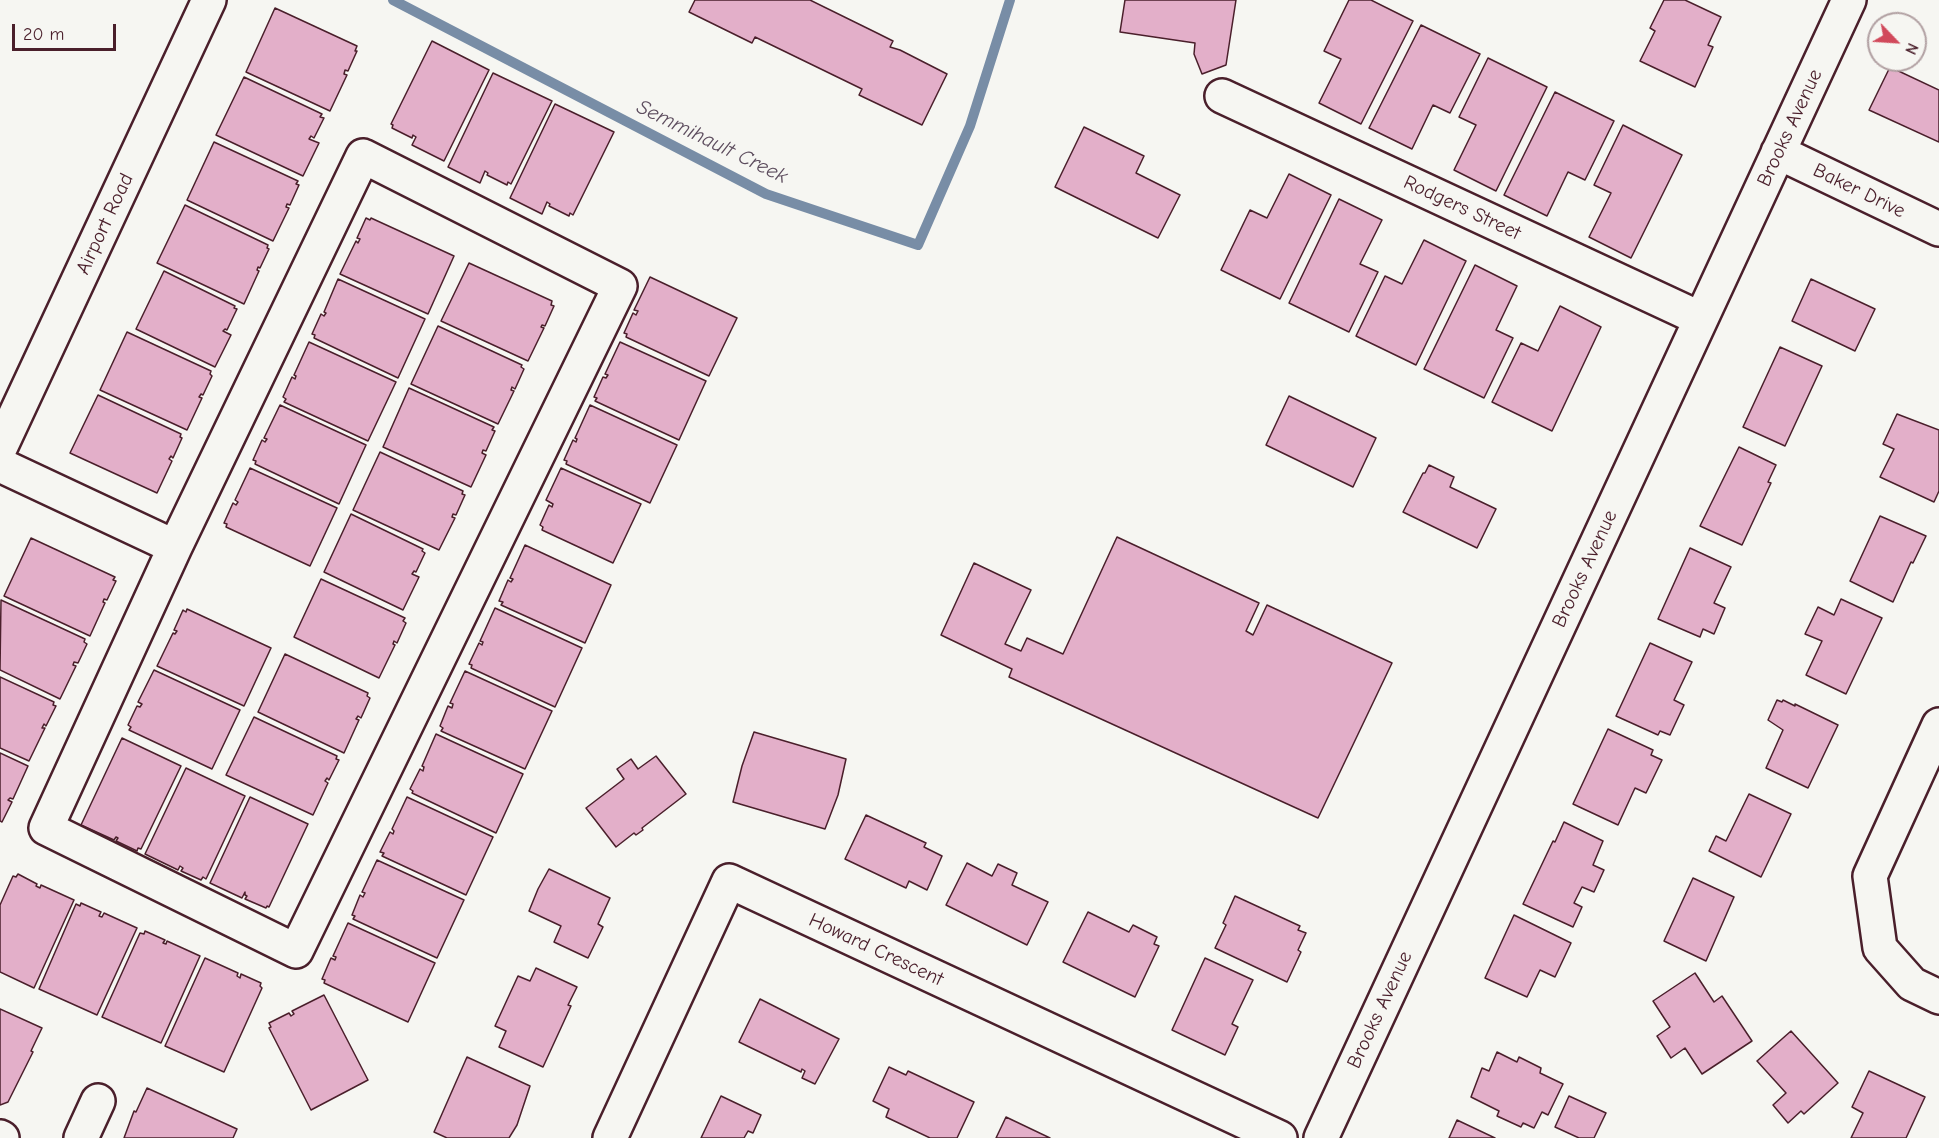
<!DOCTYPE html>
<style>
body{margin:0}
#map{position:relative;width:1939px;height:1138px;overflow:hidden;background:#f6f6f2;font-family:"Comic Neue",sans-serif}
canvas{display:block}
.north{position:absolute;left:1867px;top:12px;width:60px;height:60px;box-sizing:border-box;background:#f6f6f2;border:2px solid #b1a0a2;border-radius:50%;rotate:115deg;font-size:16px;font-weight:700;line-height:24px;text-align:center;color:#4a1f2b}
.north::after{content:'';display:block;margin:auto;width:21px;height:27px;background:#d1495b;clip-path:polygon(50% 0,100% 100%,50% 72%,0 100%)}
.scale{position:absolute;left:12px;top:24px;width:104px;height:27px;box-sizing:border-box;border:3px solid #4a1f2b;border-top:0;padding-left:8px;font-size:18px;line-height:21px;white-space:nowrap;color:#4a1f2b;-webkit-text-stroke:4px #f6f6f2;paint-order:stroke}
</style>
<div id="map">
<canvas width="1939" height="1138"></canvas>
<div class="north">N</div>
<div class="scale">20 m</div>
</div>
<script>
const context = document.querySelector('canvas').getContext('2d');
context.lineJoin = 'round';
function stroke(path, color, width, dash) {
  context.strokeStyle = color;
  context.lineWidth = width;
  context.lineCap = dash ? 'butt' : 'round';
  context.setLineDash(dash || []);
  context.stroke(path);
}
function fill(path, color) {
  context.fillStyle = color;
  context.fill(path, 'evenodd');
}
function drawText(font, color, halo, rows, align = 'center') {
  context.font = font + ' "Comic Neue",sans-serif';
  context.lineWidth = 6;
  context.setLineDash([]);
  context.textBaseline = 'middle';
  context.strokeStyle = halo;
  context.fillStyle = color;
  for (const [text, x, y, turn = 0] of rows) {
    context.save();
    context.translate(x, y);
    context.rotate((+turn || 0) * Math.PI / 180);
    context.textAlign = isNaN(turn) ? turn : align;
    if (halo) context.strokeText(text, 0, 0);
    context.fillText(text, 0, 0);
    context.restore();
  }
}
stroke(new Path2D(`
 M393,0L766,194L918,245L970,126L1010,0`), '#788da6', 10);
const building = new Path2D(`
 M695,0H810L877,33L893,41L890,47L900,50L947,74L922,125L859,95L862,89L755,37L752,43L689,12Z
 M1125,0H1236L1226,65L1202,74L1194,54L1195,43L1120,32Z
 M1349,0H1371L1413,21L1361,124L1319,103L1341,59L1324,51Z
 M1664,0H1685L1721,17L1708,45L1713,47L1695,87L1640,61L1655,31L1650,28Z
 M275,8L357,46L355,51H357L348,71L345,70L344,74L347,75L330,111L246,72Z
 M1421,25L1480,54L1450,113L1433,105L1412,149L1369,128Z
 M432,41L489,70L444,161L412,145L416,137L413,135L412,138L392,128L393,125L391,124Z
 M1488,58L1547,87L1496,191L1454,170L1476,125L1459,117Z
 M1890,67L1939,90V142L1869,110Z
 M493,73L552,101L511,184L508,182L507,185L487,175L488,173L485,171L480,183L448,167Z
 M244,77L322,114L320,117L324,118L314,138L311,136L309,139L319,143L303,176L216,135Z
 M1555,92L1614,121L1585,180L1568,172L1547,216L1504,195Z
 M555,104L614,132L573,215L570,213L569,216L549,206L550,204L547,202L542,214L510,198Z
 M1623,125L1682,155L1631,258L1589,237L1611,193L1594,185Z
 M1084,127L1144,156L1136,173L1180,195L1158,238L1055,187Z
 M214,142L298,181L296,184L299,185L290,205L287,204L286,207L289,208L273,241L187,200Z
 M1289,174L1331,195L1280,299L1221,270L1250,210L1267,218Z
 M1339,199L1382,220L1360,264L1378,272L1349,332L1289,303Z
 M185,205L268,245L267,248L269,249L260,268L258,267L257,270L259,271L244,304L157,263Z
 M366,218L370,220L371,218L454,256L428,314L340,274L356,241L358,243L360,239L357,238Z
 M1424,240L1466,261L1416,365L1356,336L1385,276L1402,284Z
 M469,263L552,301L551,305L554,306L545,326L542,325L541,327L544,328L528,361L441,321Z
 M1475,265L1517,286L1496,330L1513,338L1484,398L1424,369Z
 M164,271L235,306L234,308L237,309L227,330L225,329L223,331L231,335L215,367L136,329Z
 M650,277L737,318L709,376L626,337L627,334L624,333L633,313L636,315L638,311L634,310Z
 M338,279L425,319L398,378L314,338L315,335L312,334L321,314L324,316L326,313L324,312Z
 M1811,279L1875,309L1855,351L1792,321Z
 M1560,306L1601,327L1552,431L1492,402L1521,343L1538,351Z
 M438,326L522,365L521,367L524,369L515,389L512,387L511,390L514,391L498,424L411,384Z
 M127,332L211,371L210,374L212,376L203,395L201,394L199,397L202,398L187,430L100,390Z
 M309,342L396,382L368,441L284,402L286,399L283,397L292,377L295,379L296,376L294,375Z
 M620,342L706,381L679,440L595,401L597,398L594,397L603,377L606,378L608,375L605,374Z
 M1780,347L1822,366L1785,446L1743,427Z
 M409,388L494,427L492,430L495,431L486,451L483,450L482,453L486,455L471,487L383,447Z
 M98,395L181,434L180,437L182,438L173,458L171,456L169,459L172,461L157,493L70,453Z
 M1289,396L1376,438L1353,487L1266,445Z
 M280,405L366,445L339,504L255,464L256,461L253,460L262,440L265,442L267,439L264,438Z
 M590,405L677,445L650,503L566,464L567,461L564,460L573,440L576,442L577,439L575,438Z
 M1897,414L1939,430V491L1934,502L1880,477L1894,449L1883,444Z
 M1739,447L1776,465L1768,482L1771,483L1742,545L1700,526Z
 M380,452L463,491L462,494L465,495L456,515L453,514L452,517L455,518L439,550L353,510Z
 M1429,465L1454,477L1450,487L1496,509L1477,548L1403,512L1423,473H1425Z
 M250,468L337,508L310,566L226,527L227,524L224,523L233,503L236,505L238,502L235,500Z
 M561,468L641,504L613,563L542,530L543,527L540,525L549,505L552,507L553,504L546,500Z
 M351,514L423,549L422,551L425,553L416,572L414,571L412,574L419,577L403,610L324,572Z
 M1880,516L1926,536L1913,563L1911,562L1893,602L1850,581Z
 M1117,537L1259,603L1246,631L1253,635L1267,605L1392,663L1318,818L1009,677L1012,669L941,635L974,563L1031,590L1005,644L1021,651L1027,638L1063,654Z
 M31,538L115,577L113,580L116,581L107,600L104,599L103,602L105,603L90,636L4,596Z
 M525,545L611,585L585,643L501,605L503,602L499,601L508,580L511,582L513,579L510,578Z
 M1690,548L1731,567L1714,603L1725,608L1714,634L1703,629L1700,637L1658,619Z
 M321,579L405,618L403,621L406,623L397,643L394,641L393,644L395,645L379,678L294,637Z
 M1841,599L1882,618L1846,694L1806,675L1822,641L1805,634L1818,607L1834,615Z
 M1,600L85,639L84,642L87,644L78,663L74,662L73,665L76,666L60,699L0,670Z
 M495,608L582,648L555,707L471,668L472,665L469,664L479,643L482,645L483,642L480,641Z
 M187,609L271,648L244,706L157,666L173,633L175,634L177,631L174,630L183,610L186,612Z
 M1650,643L1692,662L1674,700L1684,705L1670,735L1660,731L1658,735L1616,716Z
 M285,654L368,693L367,696L370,698L361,718L358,716L356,719L359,720L344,753L258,712Z
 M154,670L240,710L212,769L129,730L131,727L128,725L137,706L140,707L142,704L138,702Z
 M465,671L552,711L525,769L441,731L443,728L440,726L448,706L452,708L453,704L450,703Z
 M0,677L54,702L53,705L56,706L46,726L44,724L42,728H45L29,761L0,748Z
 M1777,700L1782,702L1783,700L1795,706V704L1838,725L1808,788L1766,768L1783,730L1768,720Z
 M254,717L337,756L336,759L339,760L329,780L327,778L325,781L328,783L313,815L226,775Z
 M1608,729L1653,750L1651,755L1662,760L1646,793L1635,788L1618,825L1573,804Z
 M754,732L846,759L838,795L825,829L733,802L742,766Z
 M436,734L523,774L496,833L412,793L413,791L410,789L420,769L423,771L424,767L422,766Z
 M122,738L181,766L141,849L138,848L137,851L116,841L118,838L116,837L114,840L81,825Z
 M0,753L28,766L13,799L10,798L8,800L12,802L2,822L0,821Z
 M656,756L686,794L642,828L643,830L636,835L634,833L616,847L586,808L624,779L617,769L631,759L638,769Z
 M186,768L245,796L206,879L203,877L201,880L181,871L183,868L180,866L178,870L145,854Z
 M1749,794L1791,814L1761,877L1709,851L1716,836L1726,841Z
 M250,797L308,824L269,907L267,906L266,908L245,899L247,896L245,895V892L242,898L210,883Z
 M407,797L493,837L466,895L382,856L384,853L380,852L390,832L393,834L394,831L392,829Z
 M866,815L926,843L924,847L942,856L927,890L909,881L906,888L845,859Z
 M1564,822L1603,841L1593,865L1604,870L1594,892L1582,887L1574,903L1582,907L1573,927L1523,904L1553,841L1555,842Z
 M377,860L464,900L437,958L353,919L355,916L352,915L360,895L363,897L365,893L362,892Z
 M967,863L992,876L998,864L1017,873L1012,885L1048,902L1027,945L946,905Z
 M549,869L610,898L598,924L603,927L588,958L554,942L561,926L529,911L538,889Z
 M18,874L37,884L36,886L40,888L41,885L74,900L34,988L0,972V905L13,876L16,877Z
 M1693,878L1734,897L1706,961L1664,941Z
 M1235,896L1300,926L1298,930L1306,933L1298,950L1301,952L1287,982L1215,948L1226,925L1223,923Z
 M81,903L101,912L99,916L102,917L104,913L137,928L97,1015L39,989L76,904L80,906Z
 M1088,912L1129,932L1133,925L1157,937L1154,944L1159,946L1135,997L1063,962Z
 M1514,915L1571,943L1555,977L1540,970L1527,997L1485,978Z
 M348,923L435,963L408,1022L324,983L325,980L322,979L331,958L335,960L336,957L333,956Z
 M145,931L165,940L163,943L166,944L167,941L200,956L161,1043L102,1017L140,933L144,934Z
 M205,958L238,973L237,976L240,978L241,974L261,983L260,986L262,988L224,1072L165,1046Z
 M1205,958L1253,980L1232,1024L1238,1027L1225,1055L1172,1030Z
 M536,968L577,987L568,1005L571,1006L543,1067L499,1047L506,1031L495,1026L518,976L530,981Z
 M1695,973L1714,1002L1722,996L1752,1041L1702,1074L1685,1048L1671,1058L1657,1036L1670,1027L1653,1001Z
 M324,995L368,1080L311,1110L269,1028L271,1027L269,1023L289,1013L291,1016L294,1014L292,1011Z
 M760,999L839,1039L815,1084L802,1078L805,1071L802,1069L801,1072L739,1042Z
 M0,1009L42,1028L31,1051L33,1052L8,1102L0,1105Z
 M1791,1031L1838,1083L1804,1114L1801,1111L1788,1123L1773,1105L1786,1093L1757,1061Z
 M1497,1052L1517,1062L1519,1057L1541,1068L1540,1073L1563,1084L1548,1115L1542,1112L1534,1128L1523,1123L1521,1127L1497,1116L1499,1111L1471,1097L1482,1068L1489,1071Z
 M467,1057L530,1086L517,1125L509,1138H447L434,1132Z
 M889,1067L906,1075L908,1071L974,1102L957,1138H930L886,1117L889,1109L873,1101Z
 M1869,1071L1925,1097L1906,1138H1851L1863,1113L1852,1107Z
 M147,1088L237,1129L233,1138H124L134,1111L136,1112Z
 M721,1096L761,1115L753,1133L748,1131L744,1138H701Z
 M1569,1096L1606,1113L1594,1138H1579L1555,1127Z
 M1006,1117L1050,1138H996Z
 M1457,1120L1495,1138H1449Z`);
fill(building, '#e3afc9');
stroke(building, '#4a1f2b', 1.5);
const minor = new Path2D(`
 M1222,96L1701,319
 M1778,152L1939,229
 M363,156L620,286L296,951L46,828L175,547Z
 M0,448L209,0
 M0,465L175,547
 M1939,725L1870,876L1880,948L1912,984L1939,997
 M0,1137L2,1138
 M81,1138L98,1101
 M610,1138L729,881L1280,1138
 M1321,1138L1849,0`);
stroke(minor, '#4a1f2b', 38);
stroke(minor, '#f6f6f2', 33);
drawText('20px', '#4a1f2b', '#f6f6f2', [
 ["Brooks Avenue",1790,128,-65],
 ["Baker Drive",1859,191,26],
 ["Rodgers Street",1462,208,25],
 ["Airport Road",105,224,-65],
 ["Brooks Avenue",1585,569,-65],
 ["Howard Crescent",876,950,25],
 ["Brooks Avenue",1380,1010,-65]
]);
drawText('italic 21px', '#5d4d5e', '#f6f6f2', [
 ["Semmihault Creek",712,142,26]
]);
</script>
